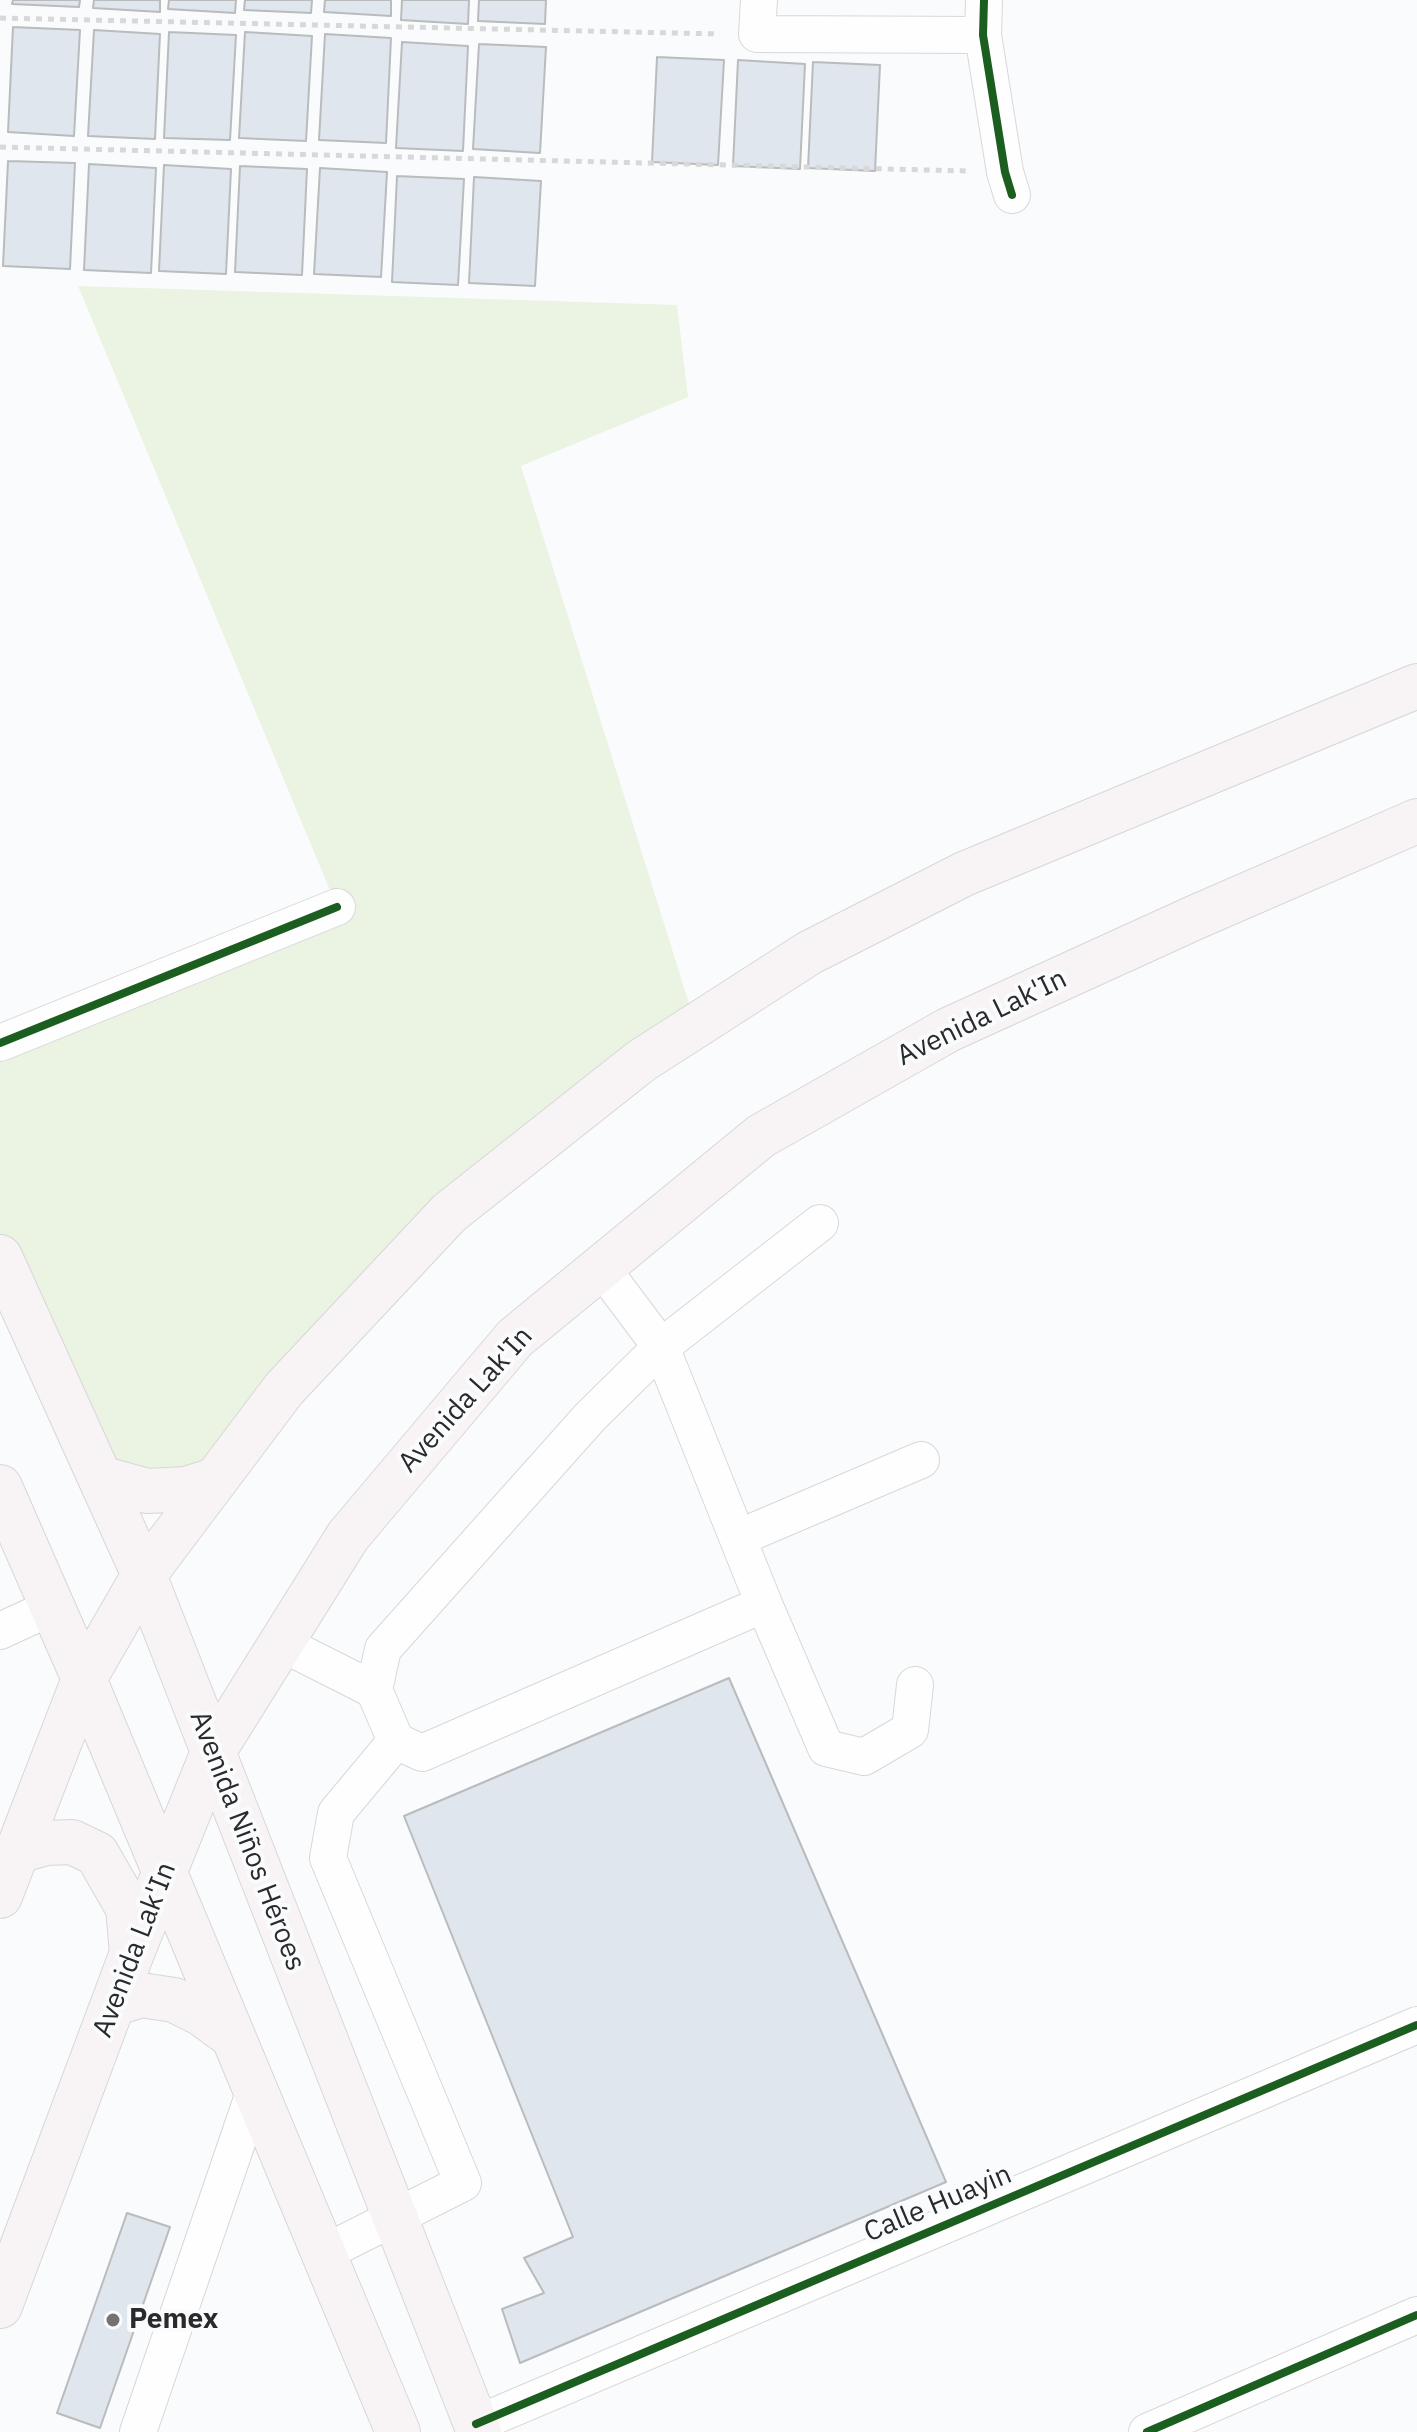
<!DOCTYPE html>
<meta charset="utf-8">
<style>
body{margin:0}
canvas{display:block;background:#fafbfc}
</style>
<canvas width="1417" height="2432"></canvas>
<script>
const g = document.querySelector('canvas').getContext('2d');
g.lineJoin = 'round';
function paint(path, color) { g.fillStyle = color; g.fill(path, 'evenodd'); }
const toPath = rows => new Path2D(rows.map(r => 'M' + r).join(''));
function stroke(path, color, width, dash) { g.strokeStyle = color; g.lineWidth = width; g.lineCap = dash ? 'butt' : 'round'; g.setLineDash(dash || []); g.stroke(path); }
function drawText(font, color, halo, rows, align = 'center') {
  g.font = font + ' "IBM Plex Sans",sans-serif'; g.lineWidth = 8; g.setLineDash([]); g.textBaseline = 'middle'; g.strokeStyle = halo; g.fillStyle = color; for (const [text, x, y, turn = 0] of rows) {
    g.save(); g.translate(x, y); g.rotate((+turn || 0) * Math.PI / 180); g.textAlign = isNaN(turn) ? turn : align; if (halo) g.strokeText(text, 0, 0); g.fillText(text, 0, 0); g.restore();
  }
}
const green = toPath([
 [78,286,677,305,688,397,521,466,696,1026,522,1155,215,1480,128,1487,0,1257,0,1043,337,907]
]);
const building = toPath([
 [13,0,80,0,79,7,12,4,13,0],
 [94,0,160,0,160,12,93,8,94,0],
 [169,0,236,0,235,13,168,9,169,0],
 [245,0,312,0,311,13,244,10,245,0],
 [325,0,391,0,391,16,324,12,325,0],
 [402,0,469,0,468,24,401,20,402,0],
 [479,0,546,0,545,24,478,21,479,0],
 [13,27,80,30,74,136,8,132,13,27],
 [94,30,160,34,155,139,88,136,94,30],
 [169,32,236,35,230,140,164,138,169,32],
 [245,32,312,36,306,141,239,138,245,32],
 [325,34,391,38,386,143,319,140,325,34],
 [402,42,468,46,463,151,396,148,402,42],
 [479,44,546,47,540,153,473,149,479,44],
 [657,57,724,60,718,165,652,162,657,57],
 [738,60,805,64,800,169,733,166,738,60],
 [813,62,880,65,875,171,808,168,813,62],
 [8,161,75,163,70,269,3,266,8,161],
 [89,164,156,168,151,273,84,270,89,164],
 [164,165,231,169,226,274,159,271,164,165],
 [240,166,307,169,302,275,235,272,240,166],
 [320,168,387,172,381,277,314,274,320,168],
 [397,176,464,179,458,285,392,282,397,176],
 [474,177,541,181,535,286,469,283,474,177],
 [729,1678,946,2182,520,2363,502,2309,544,2293,524,2258,573,2237,404,1816,729,1678],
 [127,2213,170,2227,100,2428,57,2413,127,2213]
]);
const path = toPath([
 [0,18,720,34],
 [0,147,968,171]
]);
const minor = toPath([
 [759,0,757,34,983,35],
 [984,0,983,35,1005,172,1012,195],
 [0,1043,337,907],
 [601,1267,661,1347,764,1604,826,1748,864,1757,910,1730,915,1685],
 [738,1538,921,1460],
 [764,1604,422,1753,396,1741,374,1690,383,1649,590,1417,661,1347,820,1223],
 [0,1631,52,1607],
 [281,1643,374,1690],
 [324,2253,463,2183,328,1858,336,1813,396,1741],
 [476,2424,1417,2025],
 [138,2432,255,2090],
 [1147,2432,1417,2315]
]);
const major = toPath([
 [0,1257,144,1575,479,2432],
 [100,1478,147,1491,186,1489,215,1480],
 [0,1487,84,1679,398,2432],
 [17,1851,46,1843,72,1842,97,1854,128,1908,132,1953],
 [0,1896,84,1679,144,1575,284,1389,449,1213,641,1061,809,953,964,874,1417,686],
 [113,2004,141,1995,174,2000,202,2014,232,2036],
 [0,2306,132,1953,213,1752,348,1536,515,1338,761,1136,948,1030,1196,917,1417,821]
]);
const cycleway = toPath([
 [984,0,983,35,1005,172,1012,195],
 [0,1043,337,907],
 [476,2424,1417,2025],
 [1147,2432,1417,2315]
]);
const markers = [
 [113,2320,8,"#737374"]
];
const streetNames = [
 ["Avenida Lak'In",982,1018,-26],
 ["Avenida Lak'In",466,1400,-48],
 ["Avenida Niños Héroes",247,1841,69],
 ["Avenida Lak'In",135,1950,-69],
 ["Calle Huayin",938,2204,-23]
];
const poiNames = [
 ["Pemex",129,2320]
];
paint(green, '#ebf3e3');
paint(building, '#e0e6ee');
stroke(building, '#babbbc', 2);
stroke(minor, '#d7d8d9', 38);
stroke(major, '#d7d7d8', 46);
stroke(path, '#d8d8d9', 5, [6, 6]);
stroke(minor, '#fefeff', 36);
stroke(major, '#f8f3f4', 44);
stroke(cycleway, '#1b5e20', 8);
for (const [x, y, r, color] of markers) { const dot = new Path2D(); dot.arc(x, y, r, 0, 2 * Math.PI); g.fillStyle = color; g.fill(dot); stroke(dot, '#f9fbfd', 3); }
drawText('28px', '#2a2a2b', '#f9fbfd', streetNames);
drawText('bold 28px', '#2a2a2b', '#f9fbfd', poiNames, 'left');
</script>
